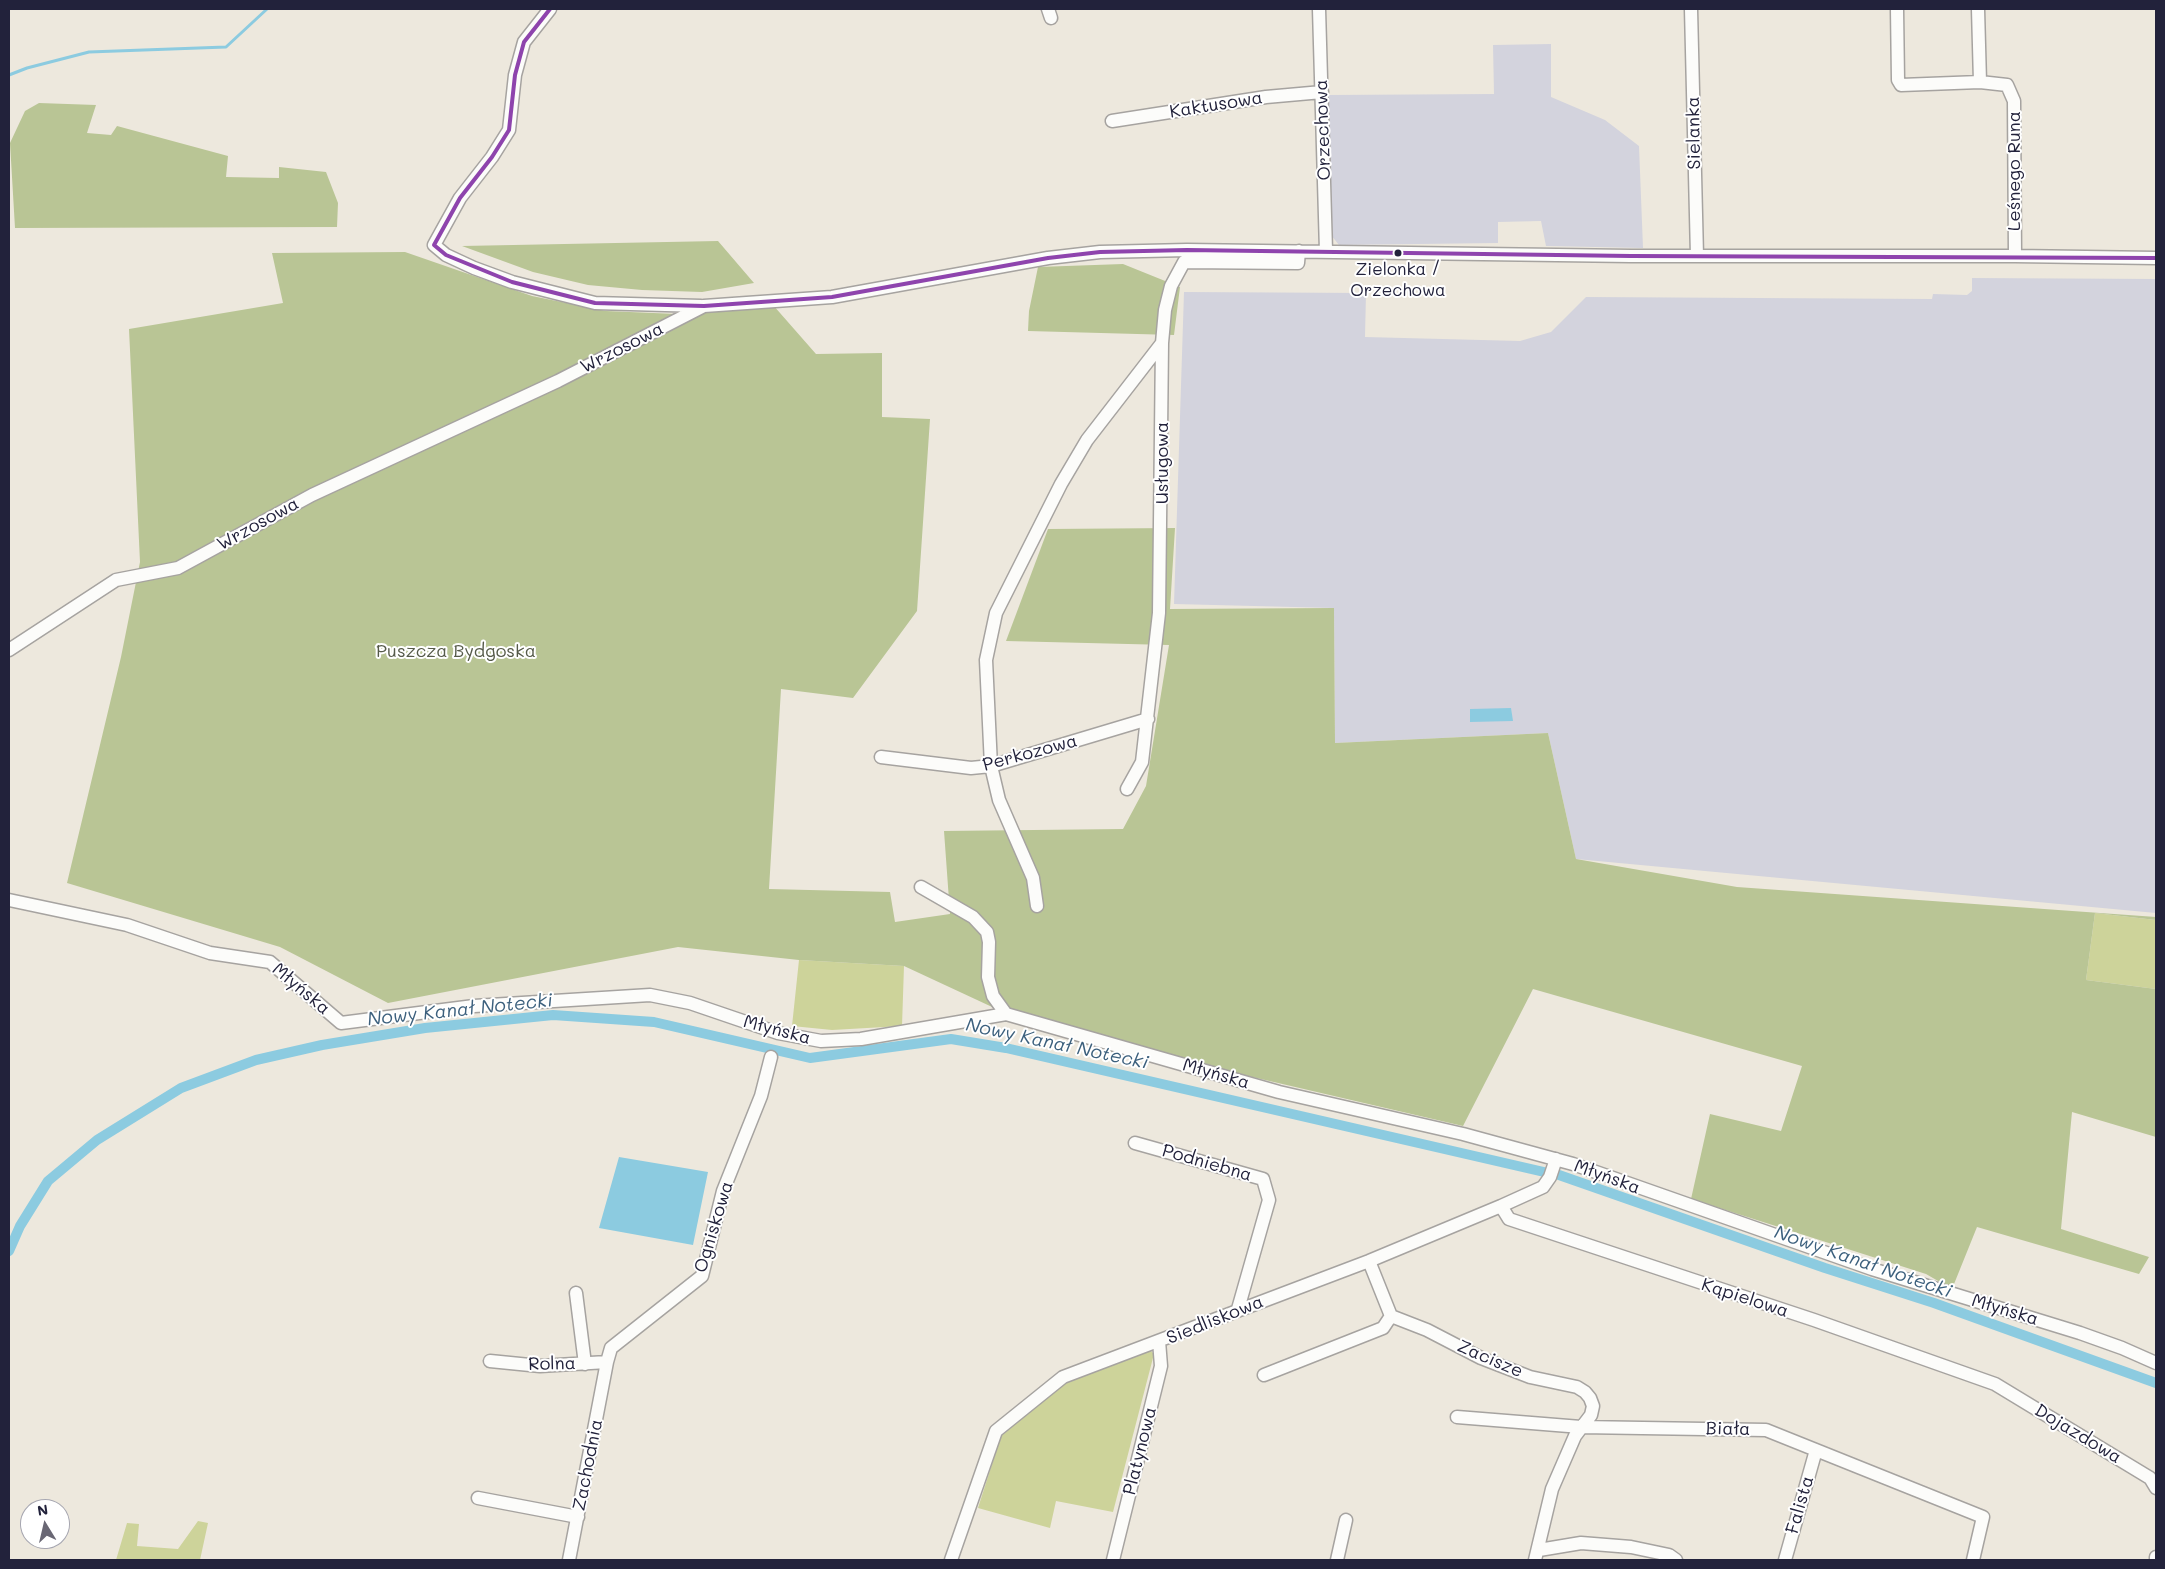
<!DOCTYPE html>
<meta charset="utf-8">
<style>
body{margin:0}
#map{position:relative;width:2165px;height:1569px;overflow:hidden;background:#ede8dd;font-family:Mali,sans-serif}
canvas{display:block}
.frame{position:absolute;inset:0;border:10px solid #22223b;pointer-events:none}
.north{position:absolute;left:20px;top:1499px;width:50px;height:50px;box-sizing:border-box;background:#fff;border:1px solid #a7a7b1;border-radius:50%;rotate:351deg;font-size:14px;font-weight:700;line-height:20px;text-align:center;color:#22223b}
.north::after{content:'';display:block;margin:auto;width:18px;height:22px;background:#696774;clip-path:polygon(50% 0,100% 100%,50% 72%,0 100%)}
</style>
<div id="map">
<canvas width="2165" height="1569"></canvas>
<div class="frame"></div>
<div class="north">N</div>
</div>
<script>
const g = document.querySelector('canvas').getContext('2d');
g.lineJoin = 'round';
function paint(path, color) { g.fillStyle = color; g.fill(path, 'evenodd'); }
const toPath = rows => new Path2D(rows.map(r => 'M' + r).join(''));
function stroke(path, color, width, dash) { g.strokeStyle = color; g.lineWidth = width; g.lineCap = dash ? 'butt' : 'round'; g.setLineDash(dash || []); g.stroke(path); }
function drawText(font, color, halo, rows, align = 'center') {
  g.font = font + ' Mali,sans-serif'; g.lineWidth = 4; g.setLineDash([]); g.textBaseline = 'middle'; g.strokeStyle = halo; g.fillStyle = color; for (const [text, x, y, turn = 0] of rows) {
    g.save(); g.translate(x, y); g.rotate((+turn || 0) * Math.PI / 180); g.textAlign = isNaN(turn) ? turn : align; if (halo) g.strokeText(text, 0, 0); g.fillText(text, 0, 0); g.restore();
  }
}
const industrial = toPath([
 [1551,44,1551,97,1605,120,1639,146,1643,248,1546,246,1541,221,1498,222,1498,243,1339,245,1331,235,1328,95,1494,94,1493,45],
 [1972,278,2156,279,2156,913,1576,859,1548,733,1335,743,1334,608,1174,604,1184,292,1366,293,1365,337,1520,341,1551,332,1586,297,1932,299,1933,294,1967,295,1972,291]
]);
const green = toPath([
 [2095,913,2156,920,2156,989,2086,980],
 [799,960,904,966,902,1026,832,1030,792,1026],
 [1150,1350,1154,1354,1113,1512,1056,1501,1050,1528,978,1508,1001,1436,1065,1383],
 [198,1521,208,1523,200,1560,116,1560,127,1523,139,1524,137,1546,178,1549]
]);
const forest = toPath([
 [39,103,96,105,87,133,111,135,117,126,228,156,226,177,279,178,279,167,326,172,338,203,337,227,15,228,10,143,25,111],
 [718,241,754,283,702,292,642,290,588,285,533,272,462,246],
 [405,252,532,296,606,311,677,314,773,305,816,354,882,353,882,417,930,419,917,611,853,698,781,689,769,889,890,892,895,922,950,914,944,831,1123,829,1146,786,1169,645,1006,641,1048,529,1175,528,1170,609,1334,608,1335,743,1548,733,1576,859,1737,887,2156,917,2156,920,2095,913,2086,980,2156,989,2156,1137,2072,1112,2061,1229,2149,1257,2139,1274,1977,1227,1952,1289,1926,1274,1691,1199,1710,1114,1781,1131,1802,1066,1533,989,1463,1126,1033,1026,904,966,799,960,678,947,388,1003,280,947,67,883,121,657,140,562,129,329,283,303,272,253],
 [1123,264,1180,287,1174,335,1028,331,1029,311,1038,267]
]);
const water = toPath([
 [1511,708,1513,721,1470,722,1470,709],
 [619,1157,708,1172,693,1245,599,1228]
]);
const stream = toPath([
 [9,75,27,68,89,52,226,47,267,9]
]);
const canal = toPath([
 [1559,1175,1825,1268,1934,1303,2156,1383],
 [9,1251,20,1226,48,1181,97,1140,181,1088,256,1060,322,1045,425,1028,553,1015,654,1022,810,1058,951,1039,1006,1048,1544,1172]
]);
const minor = toPath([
 [550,9,524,42,515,75,509,130,492,157,460,198,434,245,446,255,474,268,512,282,595,303,701,306],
 [1048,9,1051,18],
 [1319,9,1326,251],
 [1691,9,1697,256],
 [1897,9,1898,80,1901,85,1980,82],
 [1978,9,1980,82,2007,85,2014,101,2015,256],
 [1112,121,1266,97,1322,92],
 [9,650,116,580,178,568,312,495,558,381,704,306,832,297,1048,258,1100,252,1187,250,1631,256,2015,256,2156,258],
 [881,757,971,768,991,766,1148,719],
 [1127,789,1142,762,1159,613,1162,343,1165,310,1171,286,1184,262,1298,263,1299,251],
 [921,887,973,917,987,932,989,942,988,977,993,996,1006,1014],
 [9,900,127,925,210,953,270,962,341,1023,474,1006,650,995,690,1003,778,1033,821,1041,861,1039,1006,1014,1279,1092,1463,1134,1573,1164,1872,1269,2080,1333,2122,1348,2156,1363],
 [1037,906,1033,878,999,800,991,766,986,660,996,613,1061,484,1087,440,1162,343],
 [1135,1143,1263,1179,1269,1200,1238,1309],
 [1501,1206,1509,1219,1814,1320,1995,1384,2150,1478,2156,1488],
 [576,1293,585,1364],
 [1391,1316,1427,1330,1481,1358,1530,1377,1577,1387,1585,1392,1590,1398,1593,1406,1591,1415,1575,1436,1552,1489,1535,1560],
 [490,1361,540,1366,607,1362,569,1560],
 [607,1362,611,1348,702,1276,723,1191,761,1096,771,1057],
 [1264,1375,1383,1328,1391,1316,1369,1261],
 [1457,1417,1581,1427,1766,1430,1983,1517,1973,1560],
 [478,1498,578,1517],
 [1539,1550,1581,1543,1631,1547,1669,1555,1676,1560],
 [951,1560,996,1431,1063,1377,1369,1261,1501,1206,1543,1187,1550,1177,1556,1159],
 [1113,1560,1161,1366,1159,1341],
 [1337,1560,1346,1520],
 [1785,1560,1816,1450],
 [2156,1560,2156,1557]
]);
const bus1 = toPath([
 [550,9,524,42,515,75,509,130,492,157,460,198,434,245,446,255,512,282,595,303,704,306,832,297,1048,258,1100,252,1187,250,1631,256,2156,258]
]);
const markers = [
 [1398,253,4.5,"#22223b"]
];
const busNames = [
 ["Zielonka /",1398,270],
 ["Orzechowa",1398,291]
];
const streetNames = [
 ["Kaktusowa",1216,105,-9],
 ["Orzechowa",1323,130,-92],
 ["Sielanka",1694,133,-91],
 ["Leśnego Runa",2014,171,-90],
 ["Wrzosowa",622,348,-27],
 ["Usługowa",1162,463,-90],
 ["Wrzosowa",258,524,-29],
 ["Perkozowa",1030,753,-15],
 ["Młyńska",301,989,40],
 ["Młyńska",777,1030,15],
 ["Młyńska",1216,1074,16],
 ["Podniebna",1207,1163,16],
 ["Młyńska",1607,1177,20],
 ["Ogniskowa",714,1227,-73],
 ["Kąpielowa",1745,1298,18],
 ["Młyńska",2005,1310,17],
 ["Siedliskowa",1215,1320,-22],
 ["Zacisze",1490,1359,23],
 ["Rolna",552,1364,-1],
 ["Biała",1728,1429,1],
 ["Dojazdowa",2078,1434,31],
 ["Platynowa",1140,1451,-76],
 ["Zachodnia",588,1465,-79],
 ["Falista",1800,1505,-74]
];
const parkNames = [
 ["Puszcza Bydgoska",456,651]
];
const waterNames = [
 ["Nowy Kanał Notecki",460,1010,-6],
 ["Nowy Kanał Notecki",1057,1044,12],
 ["Nowy Kanał Notecki",1863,1262,19]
];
paint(industrial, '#d3d3dd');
paint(green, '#cdd39a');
paint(forest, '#b9c595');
paint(water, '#8ccbe0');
stroke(stream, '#8ccbe0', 3);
stroke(canal, '#8ccbe0', 10);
stroke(minor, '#a6a3a0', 15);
stroke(minor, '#fcfcfa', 12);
stroke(bus1, '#8e44ad', 4);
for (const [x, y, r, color] of markers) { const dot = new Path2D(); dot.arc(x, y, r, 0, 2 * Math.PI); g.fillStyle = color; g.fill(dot); stroke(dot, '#fff', 2); }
drawText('17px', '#22223b', '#fff', busNames);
drawText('18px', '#22223b', '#fff', streetNames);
drawText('18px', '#555a49', '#fff', parkNames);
drawText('italic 19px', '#3c607d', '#fff', waterNames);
</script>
